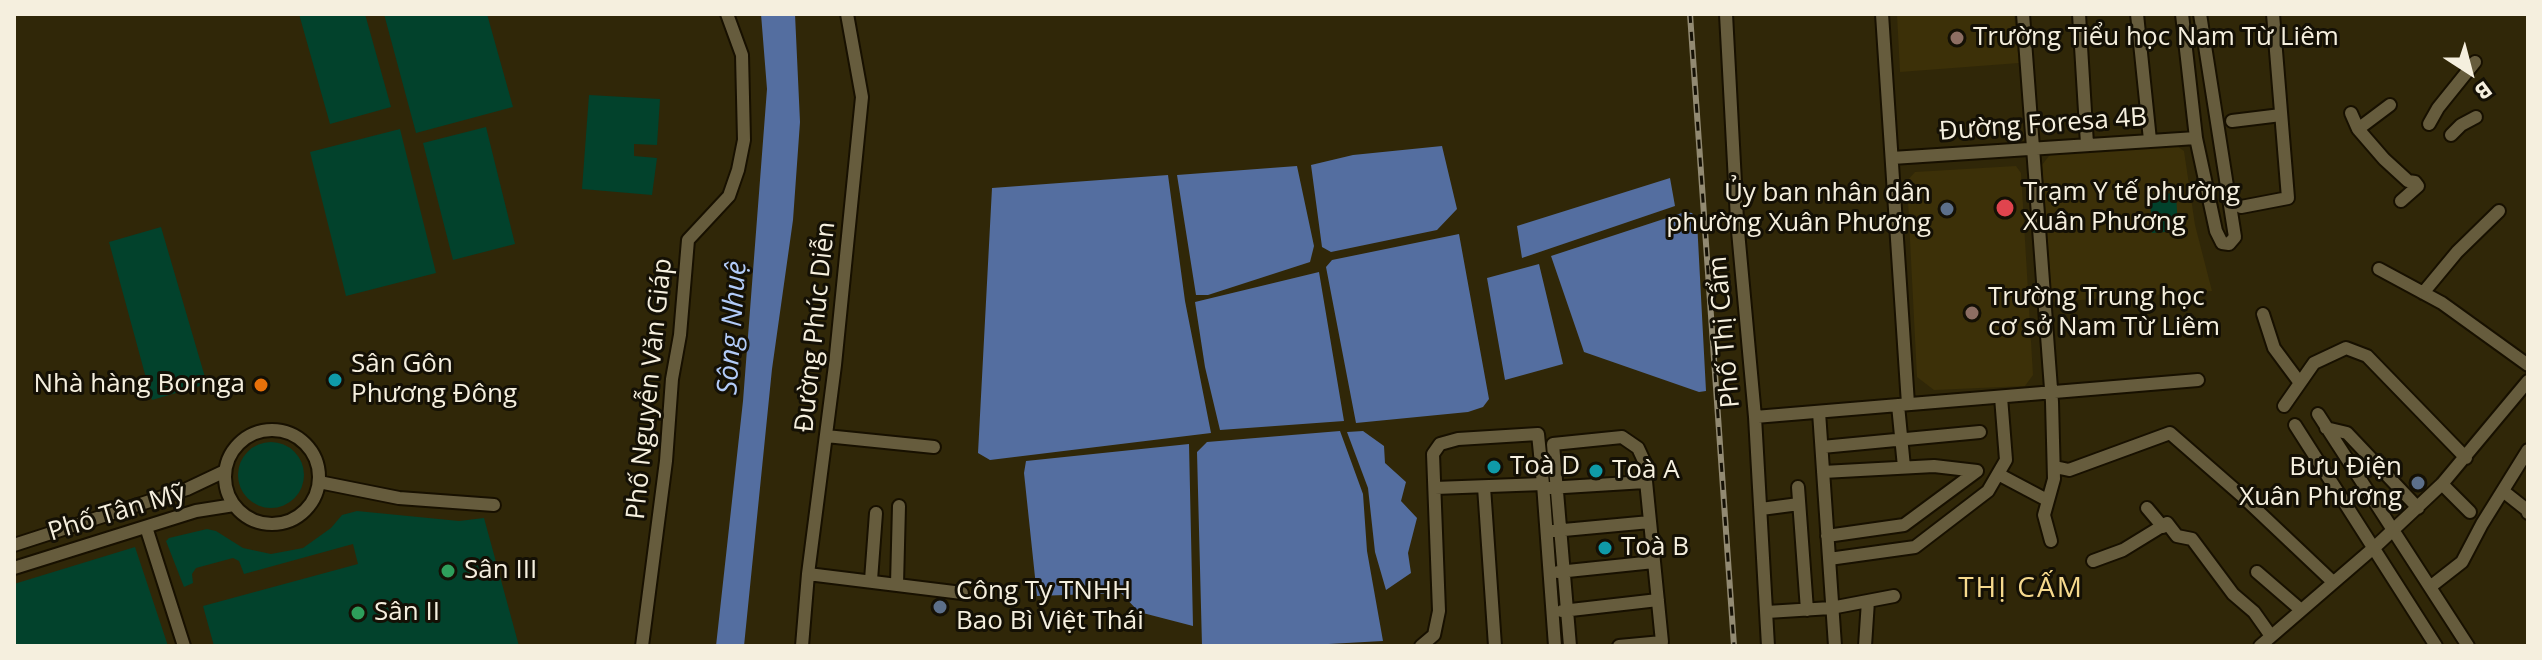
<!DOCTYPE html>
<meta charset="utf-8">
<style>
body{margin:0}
#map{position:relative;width:2542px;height:660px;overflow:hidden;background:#302708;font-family:"Open Sans",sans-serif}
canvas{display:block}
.frame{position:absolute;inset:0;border:16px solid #f5efde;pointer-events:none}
.north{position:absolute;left:2430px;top:32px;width:80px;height:80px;-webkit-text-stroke:6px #141005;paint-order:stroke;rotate:144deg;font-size:22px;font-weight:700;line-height:32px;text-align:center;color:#f5efde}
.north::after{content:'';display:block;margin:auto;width:28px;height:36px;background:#f5efde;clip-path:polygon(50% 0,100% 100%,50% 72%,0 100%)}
</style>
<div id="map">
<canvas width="2542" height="660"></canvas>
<div class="frame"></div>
<div class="north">B</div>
</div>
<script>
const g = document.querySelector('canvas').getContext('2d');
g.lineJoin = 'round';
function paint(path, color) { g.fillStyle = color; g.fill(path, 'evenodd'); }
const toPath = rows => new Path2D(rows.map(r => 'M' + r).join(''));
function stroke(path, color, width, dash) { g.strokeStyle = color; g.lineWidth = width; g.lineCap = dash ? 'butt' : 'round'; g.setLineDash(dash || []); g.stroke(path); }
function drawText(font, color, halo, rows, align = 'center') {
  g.font = font + ' "Open Sans",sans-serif'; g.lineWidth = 6; g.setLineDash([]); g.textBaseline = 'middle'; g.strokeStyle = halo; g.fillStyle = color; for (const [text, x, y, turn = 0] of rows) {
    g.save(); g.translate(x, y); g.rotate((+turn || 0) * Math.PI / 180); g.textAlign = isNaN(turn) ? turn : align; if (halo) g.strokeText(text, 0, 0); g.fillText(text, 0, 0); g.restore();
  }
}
const built = toPath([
 [1897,14,2014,14,2019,63,1900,72],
 [2174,144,2184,151,2195,225,2212,291,2052,302,2042,165,2052,152],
 [2016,166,2021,173,2033,375,2025,386,1934,390,1917,377,1907,181,1915,172]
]);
const green = toPath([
 [299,14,365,14,391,107,330,124],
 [384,14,487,14,513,107,416,133],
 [589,95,660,99,657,145,634,144,634,156,657,158,652,195,582,189],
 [486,127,515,244,453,260,423,143],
 [400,129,436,273,346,296,310,152],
 [2176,193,2178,231,2152,233,2150,195],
 [161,227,207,384,152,400,109,242],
 '238 475a33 33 0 1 1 66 0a33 33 0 1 1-66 0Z',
 [357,511,459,521,484,518,519,646,214,646,203,606,358,564,353,544,244,574,239,561,233,558,196,568,192,574,193,583,184,587,166,541,169,538,207,529,216,531,243,548,271,554,303,548,331,528,342,515],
 [135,547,168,646,14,646,14,584]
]);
const water = toPath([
 [761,14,795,14,800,122,793,220,772,369,744,646,716,646,743,401,767,89],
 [1442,146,1457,209,1437,230,1331,252,1322,247,1311,165,1353,155],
 [1297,166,1314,246,1310,262,1208,295,1196,295,1177,175],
 [1168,175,1185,301,1211,433,990,460,978,453,992,188],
 [1670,178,1675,206,1522,258,1517,226],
 [1685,212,1692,213,1697,221,1706,391,1699,392,1584,352,1551,256],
 [1459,234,1489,399,1483,407,1468,412,1356,423,1326,267,1332,260],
 [1539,264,1563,364,1505,380,1487,278],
 [1319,272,1344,421,1220,430,1205,367,1195,302],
 [1340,431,1363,494,1367,551,1383,641,1292,646,1202,646,1197,452,1207,442],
 [1363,431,1384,446,1385,463,1406,482,1401,501,1417,518,1408,553,1411,573,1386,590,1375,552,1368,488,1347,432],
 [1189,444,1193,626,1139,612,1121,593,1037,596,1024,473,1026,461]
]);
const minor = toPath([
 [1726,14,1737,220,1755,417,1768,646],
 [1882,14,1908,404],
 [2023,14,2052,402,2054,479,2044,515,2051,541],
 [2079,14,2087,144],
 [2137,14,2150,140],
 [2182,14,2196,138,2216,231,2222,243,2229,244,2235,237,2200,14],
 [2390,105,2358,129,2384,159,2408,181,2415,182,2418,186,2401,201],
 [2351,113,2358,129],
 [2232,121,2281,115],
 [2429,124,2438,108,2475,62],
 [2451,135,2461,125,2476,117],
 [1892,158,2196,138],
 [2241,207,2288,198,2273,14],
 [2379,269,2442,303,2528,365],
 [2423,293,2457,252,2499,211],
 [2263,314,2274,348,2300,383],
 [1898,405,1904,467],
 [2284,406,2314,363,2346,348,2367,356,2466,458],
 [1819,412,1835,646],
 [2318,414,2468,646],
 [1755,417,2198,380],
 [2295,425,2436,646],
 [2326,428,2347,433,2418,508],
 '225 477a47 47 0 1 1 94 0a47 47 0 1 1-94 0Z',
 [826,436,934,447],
 [1822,447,1980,432],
 [2055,467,2069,470,2170,433,2241,495,2333,582],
 [1823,472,1934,466,1977,471],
 [1998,474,2047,500],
 [319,482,399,498,494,505],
 [1543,484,1555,646],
 [2442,484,2470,512],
 [1484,487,1495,646],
 [1798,487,1807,610],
 [1548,488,1645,482],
 [2503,491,2527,510,2528,513],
 [2147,508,2163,527],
 [1761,509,1799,504],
 [146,527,184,646],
 [1553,531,1650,522],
 [1827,536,1904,525,1977,471],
 [14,545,187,489,225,471],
 [1829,559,1915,547,1988,491,2006,460,2001,397],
 [2093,561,2123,550,2167,523,2177,536,2192,539,2233,594,2254,612,2271,636],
 [14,568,196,511,234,505],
 [1558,572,1654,562],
 [2257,572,2301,610],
 [808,574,962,593],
 [871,580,876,513],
 [897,584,899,506],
 [2430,587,2462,562,2482,524,2528,450],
 [1562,611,1658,600],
 [1767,612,1831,608,1894,596],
 [642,646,666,461,672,379,680,335,688,240,729,196,738,170,744,140,742,55,727,14],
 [802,646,808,574,835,365,862,97,847,14],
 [1421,646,1434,635,1439,611,1433,454,1440,444,1458,439,1538,434,1543,484,1435,488],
 [1570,646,1553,444,1622,437,1638,448,1644,461,1662,642,1619,646],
 [1865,646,1868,601],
 [2260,646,2377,545,2442,484,2528,381]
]);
const rail = toPath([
 [1690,14,1734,646]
]);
const markers = [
 [1957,38,8,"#8d6e63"],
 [2005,208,10,"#e0444e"],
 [1947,209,8,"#5c6f8a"],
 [1972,313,8,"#8d6e63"],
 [335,380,8,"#0f9aa8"],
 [261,385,8,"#e8710a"],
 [1494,467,8,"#0f9aa8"],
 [1596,471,8,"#0f9aa8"],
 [2418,483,8,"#5c6f8a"],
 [1605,548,8,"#0f9aa8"],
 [448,571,8,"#2e9e5b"],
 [940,607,8,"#5c6f8a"],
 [358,613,8,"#2e9e5b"]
];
const poiNames = [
 ["Trường Tiểu học Nam Từ Liêm",1973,38],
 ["Trạm Y tế phường",2023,193],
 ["Xuân Phương",2023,223],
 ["Ủy ban nhân dân",1931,194,"right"],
 ["phường Xuân Phương",1931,224,"right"],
 ["Trường Trung học",1988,298],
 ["cơ sở Nam Từ Liêm",1988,328],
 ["Sân Gôn",351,365],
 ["Phương Đông",351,395],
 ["Nhà hàng Bornga",245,385,"right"],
 ["Toà D",1510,467],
 ["Bưu Điện",2402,468,"right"],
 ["Xuân Phương",2402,498,"right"],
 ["Toà A",1612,471],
 ["Toà B",1621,548],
 ["Sân III",464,571],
 ["Công Ty TNHH",956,592],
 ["Bao Bì Việt Thái",956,622],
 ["Sân II",374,613]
];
const streetNames = [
 ["Đường Foresa 4B",2043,125,-4],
 ["Đường Phúc Diễn",816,327,-84],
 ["Phố Thị Cẩm",1725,332,-95],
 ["Phố Nguyễn Văn Giáp",650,389,-84],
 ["Phố Tân Mỹ",117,513,-17]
];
const waterNames = [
 ["Sông Nhuệ",733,328,-86]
];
const neighbourhoodNames = [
 ["THỊ CẤM",2021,589]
];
paint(built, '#3c3008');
paint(green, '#02422c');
paint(water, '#546ea0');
stroke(minor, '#171000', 16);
stroke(minor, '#665c3d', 12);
stroke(rail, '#928a72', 6);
stroke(rail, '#141005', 3, [9]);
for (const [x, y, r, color] of markers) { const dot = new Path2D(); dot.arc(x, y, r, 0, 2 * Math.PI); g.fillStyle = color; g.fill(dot); stroke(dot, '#141005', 3); }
drawText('26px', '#f5efde', '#141005', poiNames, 'left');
drawText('26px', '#f5efde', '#141005', streetNames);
drawText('italic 28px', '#b2cbf8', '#141005', waterNames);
g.letterSpacing = '2px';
drawText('28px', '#f6d98d', '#141005', neighbourhoodNames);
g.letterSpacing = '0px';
</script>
